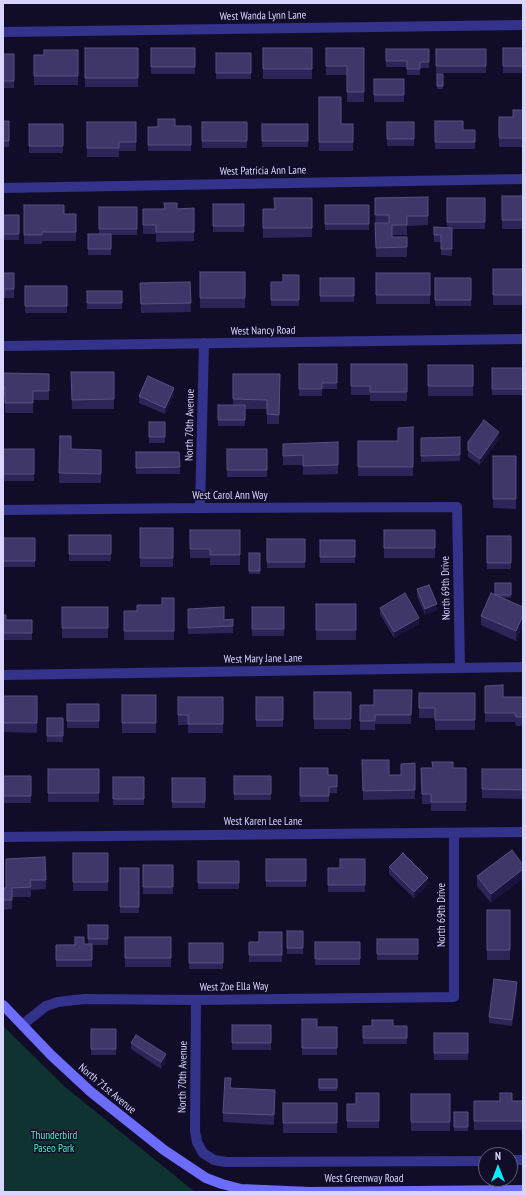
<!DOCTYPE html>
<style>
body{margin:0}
#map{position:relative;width:526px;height:1195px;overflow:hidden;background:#110d29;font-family:"PT Sans Narrow",sans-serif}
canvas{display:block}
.frame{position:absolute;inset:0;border:4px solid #d8d5ff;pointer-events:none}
.north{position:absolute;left:478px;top:1147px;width:40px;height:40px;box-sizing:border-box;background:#110d29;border:1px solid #615d7f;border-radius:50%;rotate:0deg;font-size:11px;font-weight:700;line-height:16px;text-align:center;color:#d8d5ff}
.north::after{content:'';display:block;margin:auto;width:14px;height:18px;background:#01eeff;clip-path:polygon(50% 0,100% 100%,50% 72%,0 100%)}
</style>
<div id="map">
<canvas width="526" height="1195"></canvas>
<div class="frame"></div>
<div class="north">N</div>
</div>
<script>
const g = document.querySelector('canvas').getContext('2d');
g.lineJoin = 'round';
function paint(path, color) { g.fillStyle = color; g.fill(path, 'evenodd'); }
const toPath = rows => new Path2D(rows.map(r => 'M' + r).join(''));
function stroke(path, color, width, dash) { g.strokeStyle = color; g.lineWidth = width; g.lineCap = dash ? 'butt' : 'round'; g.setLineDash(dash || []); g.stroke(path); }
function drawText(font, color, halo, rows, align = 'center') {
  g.font = font + ' "PT Sans Narrow",sans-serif'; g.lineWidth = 3; g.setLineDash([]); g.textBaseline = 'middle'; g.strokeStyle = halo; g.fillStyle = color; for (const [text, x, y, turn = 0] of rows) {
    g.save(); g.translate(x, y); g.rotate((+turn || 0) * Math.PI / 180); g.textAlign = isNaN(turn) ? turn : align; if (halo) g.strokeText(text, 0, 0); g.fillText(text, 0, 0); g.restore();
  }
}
const green = toPath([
 [3,1026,65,1087,195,1192,3,1192]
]);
const street = toPath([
 [3,32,523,25],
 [3,188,523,179],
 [3,346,523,339],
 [200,508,204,343],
 [3,510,200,508,457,507,460,668],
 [3,675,523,667],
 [3,837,523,832],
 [196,1000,195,1131,197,1142,203,1153,214,1160,226,1162,486,1161],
 [22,1025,46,1006,58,1002,84,999,196,1000,454,997,454,833],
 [510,1160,523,1160]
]);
const secondary = toPath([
 [3,1005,51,1055,91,1092,164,1150,206,1178,222,1184,241,1189,310,1192,523,1190]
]);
const wall = toPath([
 [85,48,138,48,138,87,85,87],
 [151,48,195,48,195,74,151,74],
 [263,48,312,48,312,79,263,79],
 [326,48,364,48,364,102,347,102,347,75,326,75],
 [503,48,523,48,523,73,503,73],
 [386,49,429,49,429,68,420,68,420,75,407,75,407,67,386,67],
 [436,49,486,49,486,73,436,73],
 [78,50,78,85,34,85,34,55,44,55],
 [216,53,251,53,251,79,216,79],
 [3,54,14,54,14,88,3,88],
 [437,74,443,74,443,89,437,89],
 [374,79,404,79,404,102,374,102],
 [319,97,341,124,353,124,353,151,319,151],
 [523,110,523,147,499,147,499,117,513,117],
 [3,121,9,121,9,147,3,147],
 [435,121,463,130,475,130,475,149,435,149],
 [87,122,136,122,136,151,119,151,119,157,87,157],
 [202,122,247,122,247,148,202,148],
 [387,122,414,122,414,146,387,146],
 [29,124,63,124,63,153,29,153],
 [262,124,308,124,308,147,262,147],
 [175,126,191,126,191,151,148,151,148,127],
 [502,196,523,196,523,229,502,229],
 [428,197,428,225,407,226,407,235,392,235,392,237,407,237,407,257,376,257,375,198],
 [312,198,312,237,263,238,263,209,274,209],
 [447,198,485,198,485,229,452,229,452,256,441,255,441,242,434,242,434,227,447,227],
 [213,204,244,204,244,232,213,232],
 [24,205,64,214,76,214,76,241,42,241,42,244,24,244],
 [325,205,369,205,369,230,325,230],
 [99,207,137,207,137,235,111,235,111,255,88,255,88,234,99,234],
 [194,208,194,241,156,242,156,234,143,234,143,209],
 [3,215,19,215,19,240,3,240],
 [493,269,523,269,523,305,493,305],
 [200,272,245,272,245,308,200,308],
 [3,273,14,273,14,298,4,298,4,308,3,308],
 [376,273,430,273,430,304,376,304],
 [299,275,299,306,271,306,271,282,283,282],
 [320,278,354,278,354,302,320,302],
 [435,278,471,278,471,306,435,306],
 [190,282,191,312,141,313,140,283],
 [25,286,67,286,67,313,25,313],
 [87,291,122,291,122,309,87,309],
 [299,364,337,364,337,389,322,389,322,396,299,396],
 [351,364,407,364,407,401,370,401,370,395,351,395],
 [428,365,473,365,473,396,428,396],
 [492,368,523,368,523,395,492,395],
 [71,372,114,372,114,409,72,409],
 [3,373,49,374,49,400,33,400,33,413,5,413,5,396,3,396],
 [233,374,280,374,279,424,267,424,267,409,245,409,245,426,218,426,218,405,233,405],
 [174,395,165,414,139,403,139,396],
 [149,422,165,422,165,443,149,443],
 [413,427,413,476,358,476,358,441,398,441],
 [60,436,71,449,101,450,101,483,59,483],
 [460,437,460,461,421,462,421,444],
 [499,439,480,465,468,457,468,450],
 [338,442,338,474,303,475,303,465,283,465,283,444],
 [3,449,34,449,34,481,3,481],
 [227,449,267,449,267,477,227,477],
 [136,452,180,467,180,474,136,474],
 [493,456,516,456,516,509,493,508],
 [140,528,173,528,173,567,140,567],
 [190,530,240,530,240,565,210,565,210,558,190,558],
 [384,530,435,530,435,558,384,558],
 [69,535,111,535,111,561,69,561],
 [487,536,511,536,511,569,487,569],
 [3,538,35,538,35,567,3,567],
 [267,539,305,539,305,568,267,568],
 [320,540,355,540,355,563,320,563],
 [249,553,260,553,260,574,249,574],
 [511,583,511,598,504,598,523,607,523,624,516,641,481,625,481,616,495,595],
 [417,589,437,610,425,615,417,596],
 [174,598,174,640,124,640,124,611,137,611,162,605],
 [316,604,356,604,356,640,316,640],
 [62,607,108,607,108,638,62,638],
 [252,607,284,607,284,636,252,636],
 [380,608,419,624,394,638,380,614],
 [188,609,224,620,233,619,233,633,188,634],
 [3,615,6,620,32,620,32,640,3,640],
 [485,686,503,697,523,697,523,726,516,726,515,722,485,722],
 [412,690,411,724,375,724,375,730,360,730,360,705,374,705],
 [314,692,351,692,351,729,314,729],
 [419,693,475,693,475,730,435,730,435,718,419,718],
 [122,695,156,695,156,733,122,733],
 [3,696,37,723,37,733,3,732],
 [178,697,223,697,223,733,188,733,188,725,178,725],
 [256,697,283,697,283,727,256,727],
 [67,704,99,704,99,728,67,728],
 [47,718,63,718,63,742,47,742],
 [362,760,389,775,401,775,415,763,415,799,363,800],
 [300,768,328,775,337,775,337,793,329,793,329,802,300,802],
 [421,768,466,768,466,811,431,811,431,804,422,804],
 [48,769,99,769,99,802,48,802],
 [482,769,523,769,523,799,482,798],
 [3,776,31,776,31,803,3,803],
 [234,776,271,776,271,800,234,800],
 [113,777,144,777,144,805,113,805],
 [172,778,205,778,205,808,172,808],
 [512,850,491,903,477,886,477,876],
 [73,853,108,853,108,891,73,891],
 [45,857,46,889,31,890,31,897,12,897,12,909,3,910,3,888,6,888],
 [266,859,306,859,306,887,266,887],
 [365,859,365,892,328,892,328,868,340,868],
 [198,861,239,861,239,889,198,889],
 [143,865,173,865,173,894,143,894],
 [389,867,428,884,414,898,389,874],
 [120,868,139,868,139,913,120,913],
 [487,910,510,910,510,960,487,960],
 [88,925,108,925,108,945,92,945,92,967,56,967,56,945,88,944],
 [287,931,303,931,303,954,287,954],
 [282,932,282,962,249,962,249,942,259,942],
 [125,937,171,937,171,967,125,967],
 [377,939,418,939,418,960,377,960],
 [315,942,360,942,360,965,315,965],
 [189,943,223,943,223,969,189,969],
 [517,989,512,1026,489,1023,489,1017],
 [302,1019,317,1027,337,1027,337,1055,302,1055],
 [232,1025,271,1025,271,1050,232,1050],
 [363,1026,407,1026,407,1044,363,1044],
 [91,1029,116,1029,116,1055,91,1055],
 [434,1033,468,1033,468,1060,434,1060],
 [131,1043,166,1060,161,1069,131,1049],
 [319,1079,337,1079,337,1091,319,1091],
 [379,1093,379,1128,347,1128,347,1104,356,1104],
 [411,1094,450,1094,450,1131,411,1131],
 [275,1099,274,1125,223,1122,223,1113],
 [474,1101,523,1101,523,1130,474,1130],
 [283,1103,337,1103,337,1133,283,1133],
 [454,1112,468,1112,468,1131,454,1131]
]);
const shadedWall = toPath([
 [174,388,174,395,165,414,165,408],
 [499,432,499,439,480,465,480,459],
 [437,604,437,610,425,615,425,609],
 [523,615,523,624,516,641,516,631],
 [419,618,419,624,394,638,394,632],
 [523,869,523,879,491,903,491,894],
 [428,878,428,884,414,898,414,892],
 [517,982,517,989,512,1026,512,1020],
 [166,1054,166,1060,161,1069,161,1062]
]);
const building = toPath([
 [85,48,138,48,138,78,85,78,85,48],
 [151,48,195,48,195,67,151,67,151,48],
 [263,48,312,48,312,69,263,69,263,48],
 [326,48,364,48,364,92,347,92,347,66,326,66,326,48],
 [503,48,523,48,523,66,503,66,503,48],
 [386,49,429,49,429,62,420,62,420,69,407,69,407,61,386,61,386,49],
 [436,49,486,49,486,66,436,66,436,49],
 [44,50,78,50,78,76,34,76,34,55,44,55,44,50],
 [216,53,251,53,251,73,216,73,216,53],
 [3,54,14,54,14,81,3,81,3,54],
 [437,74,443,74,443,86,437,86,437,74],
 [374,79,404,79,404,95,374,95,374,79],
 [319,97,341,97,341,124,353,124,353,142,319,142,319,97],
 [513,110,523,110,523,138,499,138,499,117,513,117,513,110],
 [158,119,175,119,175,126,191,126,191,145,148,145,148,127,158,127,158,119],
 [3,121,9,121,9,141,3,141,3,121],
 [435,121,463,121,463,130,475,130,475,142,435,142,435,121],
 [87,122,136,122,136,142,119,142,119,148,87,148,87,122],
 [202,122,247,122,247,141,202,141,202,122],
 [387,122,414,122,414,139,387,139,387,122],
 [29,124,63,124,63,146,29,146,29,124],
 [262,124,308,124,308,141,262,141,262,124],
 [502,196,523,196,523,220,502,220,502,196],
 [428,197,428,216,407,216,407,225,392,225,392,237,407,237,407,247,376,248,375,223,389,223,389,215,375,215,375,198,428,197],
 [274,198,312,198,312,228,263,228,263,209,275,209,274,198],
 [447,198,485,198,485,222,447,222,447,198],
 [164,203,177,203,177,209,194,208,194,232,156,232,156,225,143,225,143,209,165,209,164,203],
 [213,204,244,204,244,226,213,226,213,204],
 [24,205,64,205,64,214,76,214,76,232,42,232,42,235,24,235,24,205],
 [325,205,369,205,369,224,325,224,325,205],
 [99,207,137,207,137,229,99,229,99,207],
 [3,215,19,215,19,234,3,234,3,215],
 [434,227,452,228,452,249,441,249,441,235,434,235,434,227],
 [88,234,111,234,111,249,88,249,88,234],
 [493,269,523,269,523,295,493,295,493,269],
 [200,272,245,272,245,298,200,298,200,272],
 [3,273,14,273,14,289,4,289,4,298,3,298,3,273],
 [376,273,430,273,430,295,376,295,376,273],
 [283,275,299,275,299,300,271,300,271,282,283,282,283,275],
 [320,278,354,278,354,296,320,296,320,278],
 [435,278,471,278,471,300,435,300,435,278],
 [190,282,191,303,141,304,140,283,190,282],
 [25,286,67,286,67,306,25,306,25,286],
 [87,291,122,291,122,303,87,303,87,291],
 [299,364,337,364,337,383,322,383,322,389,299,389,299,364],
 [351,364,407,364,407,392,370,392,370,386,351,386,351,364],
 [428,365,473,365,473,386,428,386,428,365],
 [492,368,523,368,523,389,492,389,492,368],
 [71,372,114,372,114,399,72,400,71,372],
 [3,373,49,374,49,391,33,391,33,403,5,403,5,387,3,387,3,373],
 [233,374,280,374,279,415,267,414,267,400,233,399,233,374],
 [148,376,174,388,165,408,139,396,148,376],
 [218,405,245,405,245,420,218,420,218,405],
 [484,420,499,432,480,459,468,450,468,442,484,420],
 [149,422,165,422,165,437,149,437,149,422],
 [413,427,413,467,358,467,358,441,398,441,398,428,413,427],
 [60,436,71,436,71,449,101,450,101,474,59,473,60,436],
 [460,437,460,455,421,456,421,438,460,437],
 [338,442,338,465,303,466,303,455,283,456,283,444,338,442],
 [3,449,34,449,34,474,3,474,3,449],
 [227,449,267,449,267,470,227,470,227,449],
 [136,452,179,452,180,467,136,468,136,452],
 [493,456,516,456,516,499,493,499,493,456],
 [140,528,173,528,173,558,140,558,140,528],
 [190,530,240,530,240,555,210,555,210,549,190,549,190,530],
 [384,530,435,530,435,548,384,548,384,530],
 [69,535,111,535,111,554,69,554,69,535],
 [487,536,511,536,511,563,487,563,487,536],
 [3,538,35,538,35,561,3,561,3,538],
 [267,539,305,539,305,562,267,562,267,539],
 [320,540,355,540,355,557,320,557,320,540],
 [249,553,260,553,260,571,249,571,249,553],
 [495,583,511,583,511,595,495,595,495,583],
 [429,585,437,604,425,609,417,589,429,585],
 [405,593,419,618,394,632,380,608,405,593],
 [491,593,523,607,523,615,516,631,481,616,491,593],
 [162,598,174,598,174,631,124,631,124,611,137,611,137,605,162,605,162,598],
 [316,604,356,604,356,630,316,630,316,604],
 [62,607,108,607,108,628,62,628,62,607],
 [224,607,224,620,233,619,233,626,188,628,188,609,224,607],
 [252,607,284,607,284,629,252,629,252,607],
 [3,615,6,615,6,620,32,620,32,633,3,633,3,615],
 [503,685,503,697,523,697,523,717,516,717,515,713,485,713,485,686,503,685],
 [374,690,412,690,411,715,375,715,375,721,360,721,360,705,374,705,374,690],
 [314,692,351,692,351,719,314,719,314,692],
 [419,693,475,693,475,720,435,720,435,708,419,708,419,693],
 [122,695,156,695,156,723,122,723,122,695],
 [3,696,37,696,37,723,3,723,3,696],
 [178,697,223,697,223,724,188,724,188,715,178,715,178,697],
 [256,697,283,697,283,720,256,720,256,697],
 [67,704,99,704,99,721,67,721,67,704],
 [47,718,63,718,63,736,47,736,47,718],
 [362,760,389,760,389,775,401,775,401,764,415,763,415,790,363,791,362,760],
 [432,762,453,762,453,768,466,768,466,802,431,802,431,794,422,794,421,768,433,768,432,762],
 [300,768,328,768,328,775,337,775,337,787,329,787,329,796,300,796,300,768],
 [48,769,99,769,99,793,48,793,48,769],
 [482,769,523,769,523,790,482,789,482,769],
 [3,776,31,776,31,796,3,796,3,776],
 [234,776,271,776,271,794,234,794,234,776],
 [113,777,144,777,144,799,113,799,113,777],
 [172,778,205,778,205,802,172,802,172,778],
 [512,850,523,865,523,869,491,894,477,876,512,850],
 [73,853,108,853,108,882,73,882,73,853],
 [403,853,428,878,414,892,389,867,403,853],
 [45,857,46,880,30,880,31,887,12,888,12,900,3,900,3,888,6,888,6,859,45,857],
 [266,859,306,859,306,881,266,881,266,859],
 [340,859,365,859,365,885,328,885,328,868,340,868,340,859],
 [198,861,239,861,239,883,198,883,198,861],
 [143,865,173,865,173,887,143,887,143,865],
 [120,868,139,868,139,907,120,907,120,868],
 [487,910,510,910,510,950,487,950,487,910],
 [88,925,108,925,108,939,88,939,88,925],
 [287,931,303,931,303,948,287,948,287,931],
 [259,932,282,932,282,955,249,955,249,942,259,942,259,932],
 [75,937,84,937,84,944,92,944,92,960,56,960,56,945,75,945,75,937],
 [125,937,171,937,171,958,125,958,125,937],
 [377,939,418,939,418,954,377,954,377,939],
 [315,942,360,942,360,959,315,959,315,942],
 [189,943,223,943,223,963,189,963,189,943],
 [494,979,517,982,512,1020,489,1017,494,979],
 [302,1019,317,1019,317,1027,337,1027,337,1048,302,1048,302,1019],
 [372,1020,393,1020,393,1026,407,1026,407,1038,363,1038,363,1026,372,1026,372,1020],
 [232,1025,271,1025,271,1043,232,1043,232,1025],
 [91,1029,116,1029,116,1049,91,1049,91,1029],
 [434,1033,468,1033,468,1053,434,1053,434,1033],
 [136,1035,166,1054,161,1062,131,1043,136,1035],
 [225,1078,231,1078,230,1088,275,1090,274,1115,223,1113,225,1078],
 [319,1079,337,1079,337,1088,319,1088,319,1079],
 [356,1093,379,1093,379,1121,347,1121,347,1104,356,1104,356,1093],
 [500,1093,512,1093,512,1101,523,1101,523,1121,474,1121,474,1101,500,1101,500,1093],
 [411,1094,450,1094,450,1122,411,1122,411,1094],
 [283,1103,337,1103,337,1123,283,1123,283,1103],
 [454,1112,468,1112,468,1127,454,1127,454,1112]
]);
const streetNames = [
 ["West Wanda Lynn Lane",263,16,-1],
 ["West Patricia Ann Lane",263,171,-1],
 ["West Nancy Road",263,331,-1],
 ["North 70th Avenue",190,425,-89],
 ["West Carol Ann Way",230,496],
 ["North 69th Drive",446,588,-91],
 ["West Mary Jane Lane",263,659,-1],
 ["West Karen Lee Lane",263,822],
 ["North 69th Drive",442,915,-90],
 ["West Zoe Ella Way",234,987,-1],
 ["North 70th Avenue",183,1077,-89],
 ["North 71st Avenue",107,1089,40],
 ["West Greenway Road",364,1179]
];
const parkNames = [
 ["Thunderbird",54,1136],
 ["Paseo Park",54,1149]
];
paint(green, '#0f3331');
stroke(street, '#34338c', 10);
stroke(secondary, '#6c6dff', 10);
paint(wall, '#2d2458');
paint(shadedWall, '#1a133d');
paint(building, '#3f376a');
stroke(building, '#575081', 1);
drawText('11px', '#d8d5ff', '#110d29', streetNames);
drawText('11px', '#54ecc1', '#110d29', parkNames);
</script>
